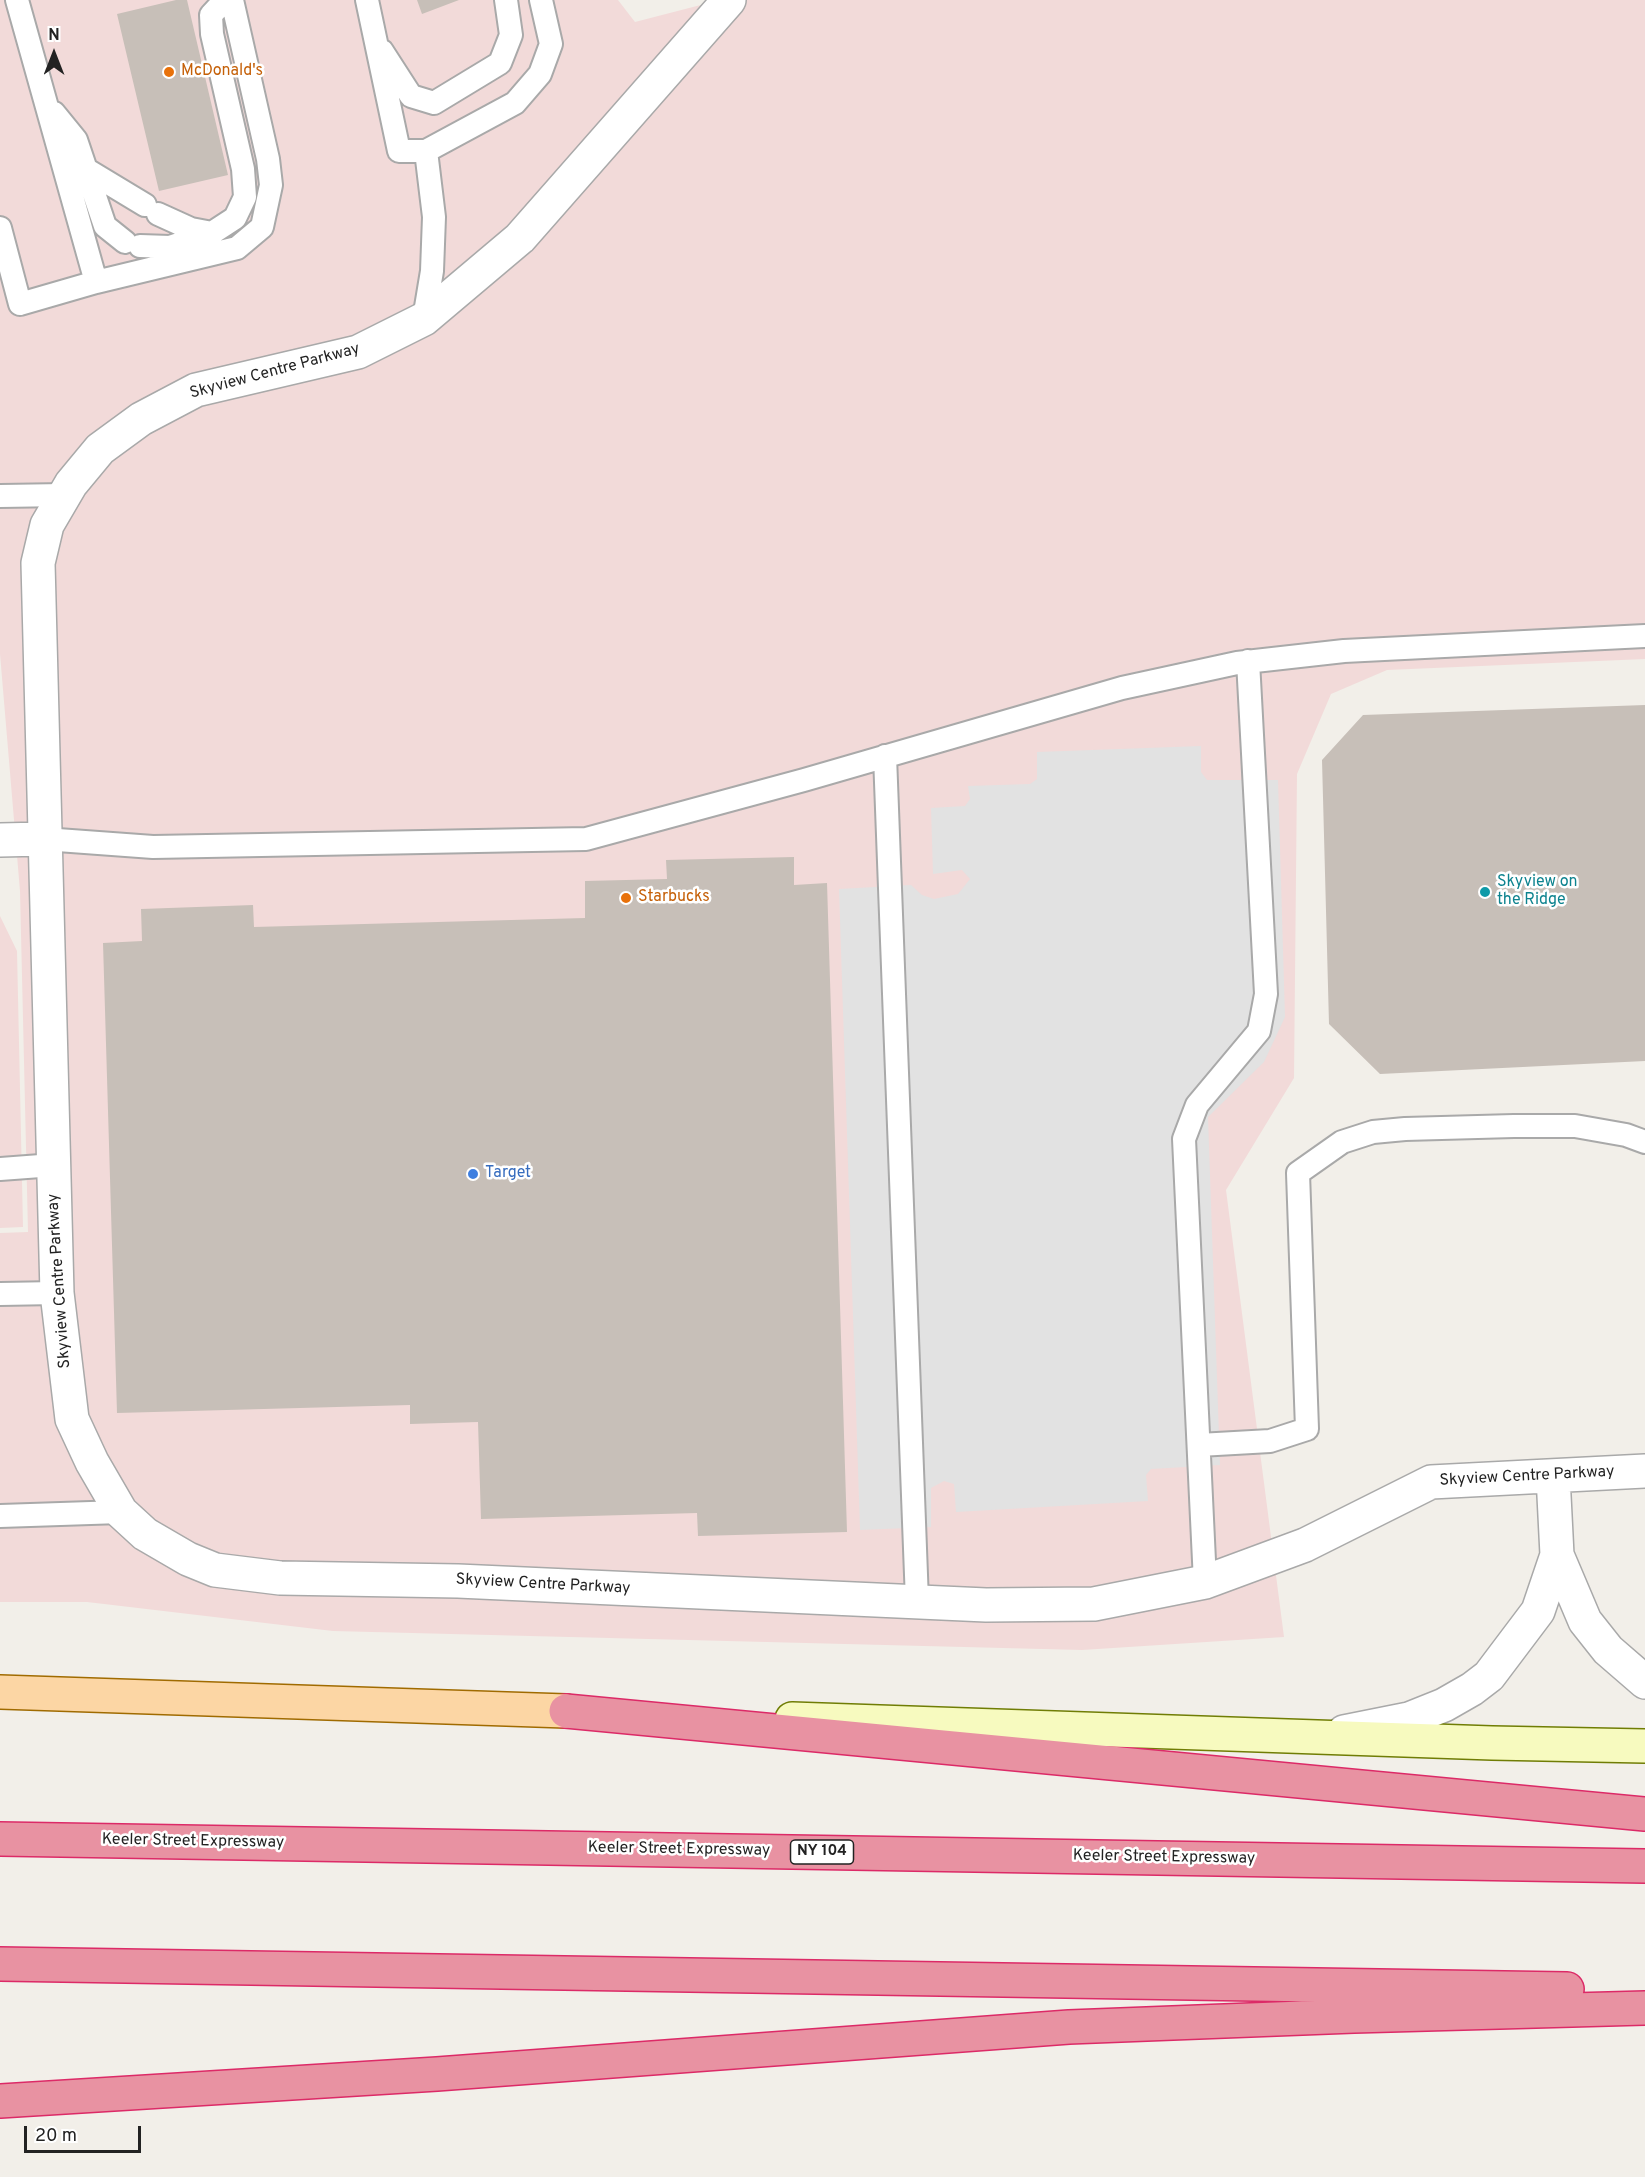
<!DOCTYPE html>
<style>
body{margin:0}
#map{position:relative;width:1645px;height:2177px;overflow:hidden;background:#f2efe9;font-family:Overpass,sans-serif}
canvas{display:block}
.north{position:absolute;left:24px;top:24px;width:60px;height:60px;-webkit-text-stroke:4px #fff;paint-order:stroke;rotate:0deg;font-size:16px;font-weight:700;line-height:24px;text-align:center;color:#222}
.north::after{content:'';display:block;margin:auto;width:21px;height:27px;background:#222;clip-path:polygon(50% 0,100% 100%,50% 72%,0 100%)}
.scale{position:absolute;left:24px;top:2126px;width:117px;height:27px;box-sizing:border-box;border:3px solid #222;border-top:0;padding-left:8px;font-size:18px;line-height:21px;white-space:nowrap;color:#222;-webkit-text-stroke:4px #fff;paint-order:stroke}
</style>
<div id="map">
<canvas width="1645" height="2177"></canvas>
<div class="north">N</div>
<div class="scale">20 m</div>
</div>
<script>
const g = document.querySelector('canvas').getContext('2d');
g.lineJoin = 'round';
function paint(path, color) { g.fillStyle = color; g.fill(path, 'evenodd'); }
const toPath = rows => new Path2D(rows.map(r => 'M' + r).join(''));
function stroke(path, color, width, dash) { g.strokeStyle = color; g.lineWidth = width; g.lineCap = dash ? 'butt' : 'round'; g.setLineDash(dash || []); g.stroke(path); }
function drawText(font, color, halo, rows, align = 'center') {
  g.font = font + ' Overpass,sans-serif'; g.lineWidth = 5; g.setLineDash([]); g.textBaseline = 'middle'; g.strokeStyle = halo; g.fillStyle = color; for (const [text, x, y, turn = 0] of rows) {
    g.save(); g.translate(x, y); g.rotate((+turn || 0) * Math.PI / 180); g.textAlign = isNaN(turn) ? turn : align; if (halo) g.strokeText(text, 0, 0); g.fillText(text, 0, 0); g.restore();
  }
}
const commercial = toPath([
 [0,0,618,0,635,22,720,0,1645,0,1645,659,1387,670,1331,694,1297,774,1294,1078,1226,1190,1284,1637,1082,1650,333,1631,87,1602,0,1602,0,1233,28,1232,20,891,0,654],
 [0,916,17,951,23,1227,0,1228]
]);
const parking = toPath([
 [1201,746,1201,772,1207,780,1278,780,1285,1017,1264,1062,1208,1117,1220,1465,1151,1469,1146,1475,1148,1501,956,1512,954,1484,944,1481,931,1488,931,1527,860,1530,839,889,911,885,922,895,934,899,958,894,970,879,962,870,933,874,931,808,965,806,970,799,968,786,1030,784,1037,779,1037,752]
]);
const building = toPath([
 [176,0,187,0,228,175,159,191,117,14],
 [417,0,459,0,422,14],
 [1645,705,1645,1061,1380,1074,1329,1024,1322,760,1363,715],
 [794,857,794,885,827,883,847,1532,698,1536,697,1513,481,1519,478,1422,410,1424,410,1405,117,1413,103,943,142,941,141,909,253,905,254,927,585,918,585,881,667,879,666,860]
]);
const service = toPath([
 [17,0,96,282,237,248,262,227,271,185,268,159,232,0],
 [367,0,399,151,426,151,515,103,540,74,551,44,541,0],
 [382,51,411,96,434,103,500,63,511,35,506,0],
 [54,113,76,140,105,226,125,242],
 [87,170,145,205],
 [158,214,191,229,212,233],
 [0,228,20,304,96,282],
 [140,246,170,247,212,233,235,218,245,197,243,169,212,34,211,15,225,0],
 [424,319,432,271,434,217,426,151],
 [0,496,65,495],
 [885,756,917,1601],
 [44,839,153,847,586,839,804,780,1122,688,1237,663,1344,651,1645,636],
 [0,1169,54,1165],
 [0,1294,57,1293],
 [1199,1445,1270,1441,1307,1429,1298,1173,1342,1142,1373,1132,1405,1129,1514,1126,1575,1126,1626,1135,1645,1142],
 [0,1516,121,1512],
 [1205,1582,1184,1139,1197,1105,1259,1031,1266,994,1248,661]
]);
const minor = toPath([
 [729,0,520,238,424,319,358,352,196,390,141,419,100,449,71,484,47,525,38,563,57,1293,72,1419,92,1462,121,1512,145,1534,188,1559,215,1570,280,1578,458,1581,986,1605,1094,1604,1205,1582,1305,1545,1431,1482,1645,1471],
 [0,840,44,839],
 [1553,1476,1557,1555,1585,1621,1608,1650,1645,1682],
 [1344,1732,1409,1719,1444,1705,1472,1689,1489,1676,1538,1611,1557,1555]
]);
const secondary = toPath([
 [792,1719,1492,1743,1645,1746]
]);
const primary = toPath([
 [0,1692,566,1711]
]);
const motorway = toPath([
 [566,1711,1645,1814],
 [0,1839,1645,1866],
 [0,1964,1567,1989],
 [0,2101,437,2074,1069,2027,1354,2016,1645,2008]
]);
const markers = [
 [169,72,6,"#e8710a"],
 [1485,892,6,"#0f9aa8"],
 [626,898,6,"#e8710a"],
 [473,1174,6,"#3f7fe0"]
];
const shields = [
 [822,1852,63]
];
const shieldNames = [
 ["NY 104",822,1852]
];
const foodNames = [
 ["McDonald's",181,72],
 ["Starbucks",638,898]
];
const streetNames = [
 ["Skyview Centre Parkway",275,372,-15],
 ["Skyview Centre Parkway",60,1281,-94],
 ["Skyview Centre Parkway",1527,1477,-3],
 ["Skyview Centre Parkway",543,1585,3],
 ["Keeler Street Expressway",193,1842,1],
 ["Keeler Street Expressway",679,1850,1],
 ["Keeler Street Expressway",1164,1858,1]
];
const cultureNames = [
 ["Skyview on",1497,883],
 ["the Ridge",1497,901]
];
const shopNames = [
 ["Target",485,1174]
];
paint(commercial, '#f2dad9');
paint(parking, '#e2e2e2');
paint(building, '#c7bfb8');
stroke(service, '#a9a9a9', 26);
stroke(minor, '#a9a9a9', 36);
stroke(secondary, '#707d05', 36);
stroke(primary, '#a06b00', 36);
stroke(motorway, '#dc2a67', 36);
stroke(service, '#fff', 22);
stroke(minor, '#fff', 33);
stroke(secondary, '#f7fabf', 33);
stroke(primary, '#fcd6a4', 33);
stroke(motorway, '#e892a2', 33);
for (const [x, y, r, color] of markers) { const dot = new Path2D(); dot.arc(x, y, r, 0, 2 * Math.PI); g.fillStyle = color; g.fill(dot); stroke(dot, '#fff', 2); }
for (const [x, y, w] of shields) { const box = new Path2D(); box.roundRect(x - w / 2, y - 12, w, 24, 4.5); g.fillStyle = '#fff'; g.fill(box); stroke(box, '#222', 1.5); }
drawText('bold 15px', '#222', null, shieldNames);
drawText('16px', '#c56008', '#fff', foodNames, 'left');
drawText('16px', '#222', '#fff', streetNames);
drawText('16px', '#0d838f', '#fff', cultureNames, 'left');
drawText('16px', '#366cbe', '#fff', shopNames, 'left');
</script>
